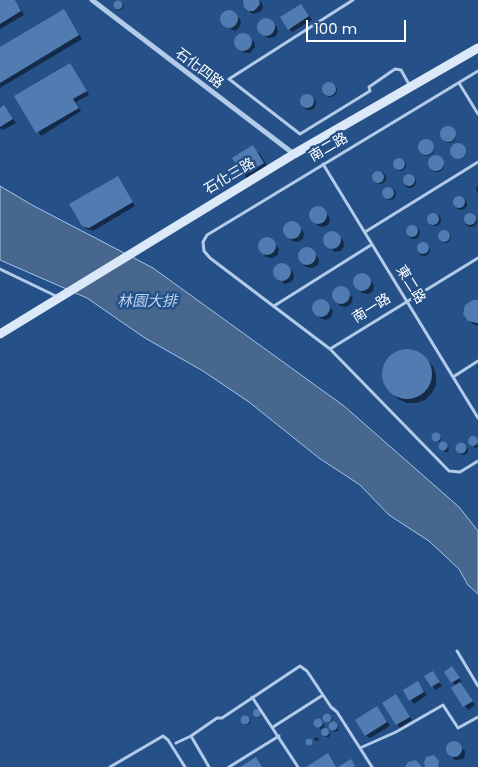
<!DOCTYPE html>
<meta charset="utf-8">
<style>
body{margin:0}
#map{position:relative;width:478px;height:767px;overflow:hidden;background:#255188;font-family:Poppins,sans-serif}
canvas{display:block}
.scale{position:absolute;left:306px;top:20px;width:100px;height:22px;box-sizing:border-box;border:2px solid #fff;border-top:0;padding-left:6px;font-size:15px;line-height:18px;white-space:nowrap;color:#fff;-webkit-text-stroke:4px #255188;paint-order:stroke}
</style>
<div id="map">
<canvas width="478" height="767"></canvas>
<div class="scale">100 m</div>
</div>
<script>
const g = document.querySelector('canvas').getContext('2d');
g.lineJoin = 'round';
function paint(path, color) { g.fillStyle = color; g.fill(path, 'evenodd'); }
const toPath = rows => new Path2D(rows.map(r => 'M' + r).join(''));
function stroke(path, color, width, dash) { g.strokeStyle = color; g.lineWidth = width; g.lineCap = dash ? 'butt' : 'round'; g.setLineDash(dash || []); g.stroke(path); }
function drawText(font, color, halo, rows, align = 'center') {
  g.font = font + ' Poppins,"Noto Sans TC",sans-serif'; g.lineWidth = 5; g.setLineDash([]); g.textBaseline = 'middle'; g.strokeStyle = halo; g.fillStyle = color; for (const [text, x, y, turn = 0] of rows) {
    g.save(); g.translate(x, y); g.rotate((+turn || 0) * Math.PI / 180); g.textAlign = isNaN(turn) ? turn : align; if (halo) g.strokeText(text, 0, 0); g.fillText(text, 0, 0); g.restore();
  }
}
const water = toPath([
 [0,186,32,205,153,268,344,406,459,507,478,531,478,594,468,585,459,569,429,541,389,515,360,485,319,458,249,402,203,371,145,338,87,298,0,260,0,186]
]);
const shadow = toPath([
 [0,0,15,0,24,15,0,29],
 [245,0,259,0,262,3,263,8,260,12,253,14,249,11],
 '114.5 6a4.5 4.5 0 1 1 9 0a4.5 4.5 0 1 1-9 0Z',
 [301,5,312,20,292,32,289,29],
 [63,10,82,39,0,88,0,48],
 [229,12,240,19,241,24,238,29,234,31,223,23,222,18,224,14],
 [266,20,277,27,278,32,275,37,268,38,260,31,259,26,261,21],
 [240,35,245,35,254,42,255,47,250,53,245,53,237,46,237,39],
 [70,64,89,95,76,102,81,111,41,136,16,96],
 '323 90a7 7 0 1 1 14 0a7 7 0 1 1-14 0Z',
 '302 103a7 7 0 1 1 14 0a7 7 0 1 1-14 0Z',
 [4,106,16,123,3,130,0,128,0,109],
 '442 136a7 7 0 1 1 14 0a7 7 0 1 1-14 0Z',
 '420 149a7 7 0 1 1 14 0a7 7 0 1 1-14 0Z',
 '452 152a7 7 0 1 1 14 0a7 7 0 1 1-14 0Z',
 [252,147,260,154,270,171,251,183,244,175],
 '430 165a7 7 0 1 1 14 0a7 7 0 1 1-14 0Z',
 '394 165a6 6 0 1 1 12 0a6 6 0 1 1-12 0Z',
 '374 178a6 6 0 1 1 12 0a6 6 0 1 1-12 0Z',
 '404 182a6 6 0 1 1 12 0a6 6 0 1 1-12 0Z',
 [121,181,135,206,93,231,87,229,83,225],
 [478,186,478,194,476,189],
 '384 194a6 6 0 1 1 12 0a6 6 0 1 1-12 0Z',
 '455 204a6 6 0 1 1 12 0a6 6 0 1 1-12 0Z',
 [317,207,323,209,330,218,329,224,324,227,318,226,310,216,312,210],
 '429 220a6 6 0 1 1 12 0a6 6 0 1 1-12 0Z',
 '465 221a6 6 0 1 1 12 0a6 6 0 1 1-12 0Z',
 [291,223,297,224,304,233,303,239,298,242,292,241,284,232,286,226],
 '408 233a6 6 0 1 1 12 0a6 6 0 1 1-12 0Z',
 '439 237a6 6 0 1 1 12 0a6 6 0 1 1-12 0Z',
 [334,233,343,240,344,246,341,251,335,252,326,245,325,239,328,234],
 [266,238,272,240,279,249,278,255,272,258,266,257,259,247,260,242],
 '418 250a6 6 0 1 1 12 0a6 6 0 1 1-12 0Z',
 [306,248,312,250,319,259,318,265,312,268,306,267,299,257,300,251],
 [284,264,293,272,294,278,291,282,285,284,275,276,275,270,278,265],
 [361,275,367,276,374,285,373,291,368,294,362,293,355,284,356,278],
 [340,288,345,289,353,298,351,304,346,307,340,306,333,297,334,291],
 [320,300,326,302,333,311,331,317,326,320,320,318,313,309,314,303],
 [478,302,478,326,473,324,469,321],
 [403,350,412,350,421,354,433,366,436,375,436,385,432,393,425,400,416,403,407,403,398,399,386,387,383,378,383,368,387,360,394,353],
 [437,434,441,438,440,442,433,439,433,437],
 [471,437,474,437,478,440,478,447,475,448,470,443],
 [442,444,449,448,448,452,445,452,441,448],
 '458 450a5 5 0 1 1 10 0a5 5 0 1 1-10 0Z',
 [452,668,462,682,460,683,475,705,468,710,453,688,457,686,452,682],
 [433,673,442,686,436,690,426,677],
 [417,682,427,695,414,704,404,691],
 [399,700,412,720,400,728,397,724],
 [377,707,390,726,370,738,366,735],
 '254.5 714a3.5 3.5 0 1 1 7 0a3.5 3.5 0 1 1-7 0Z',
 '324 719a4 4 0 1 1 8 0a4 4 0 1 1-8 0Z',
 '242 721a4 4 0 1 1 8 0a4 4 0 1 1-8 0Z',
 [318,720,324,725,323,730,326,729,328,731,330,735,329,737,326,737,322,733,322,730,315,724],
 '331.5 728a3.5 3.5 0 1 1 7 0a3.5 3.5 0 1 1-7 0Z',
 [315,737,319,738,318,741,314,740],
 [308,741,312,743,311,745,307,743],
 [455,742,465,751,465,756,463,759,455,760,448,752,448,747,451,743]
]);
const building = toPath([
 [0,0,15,0,21,11,0,24],
 [243,0,259,0,260,4,254,11,248,11,244,7],
 '113.5 5a4.5 4.5 0 1 1 9 0a4.5 4.5 0 1 1-9 0Z',
 [301,4,309,16,288,30,280,17],
 [64,9,79,35,0,83,0,47],
 '220 19a9 9 0 1 1 18 0a9 9 0 1 1-18 0Z',
 '257 27a9 9 0 1 1 18 0a9 9 0 1 1-18 0Z',
 '234 42a9 9 0 1 1 18 0a9 9 0 1 1-18 0Z',
 [70,63,87,91,73,99,79,108,36,133,14,96],
 '322 89a7 7 0 1 1 14 0a7 7 0 1 1-14 0Z',
 '300 101a7 7 0 1 1 14 0a7 7 0 1 1-14 0Z',
 [4,105,13,119,0,127,0,108],
 '440 134a8 8 0 1 1 16 0a8 8 0 1 1-16 0Z',
 '418 147a8 8 0 1 1 16 0a8 8 0 1 1-16 0Z',
 '450 151a8 8 0 1 1 16 0a8 8 0 1 1-16 0Z',
 [253,145,264,163,243,176,232,158],
 '428 163a8 8 0 1 1 16 0a8 8 0 1 1-16 0Z',
 '393 164a6 6 0 1 1 12 0a6 6 0 1 1-12 0Z',
 '372 177a6 6 0 1 1 12 0a6 6 0 1 1-12 0Z',
 '403 180a6 6 0 1 1 12 0a6 6 0 1 1-12 0Z',
 [118,176,133,202,89,228,82,226,69,204],
 '382 193a6 6 0 1 1 12 0a6 6 0 1 1-12 0Z',
 '453 202a6 6 0 1 1 12 0a6 6 0 1 1-12 0Z',
 '309 215a9 9 0 1 1 18 0a9 9 0 1 1-18 0Z',
 '464 219a6 6 0 1 1 12 0a6 6 0 1 1-12 0Z',
 '427 219a6 6 0 1 1 12 0a6 6 0 1 1-12 0Z',
 '283 230a9 9 0 1 1 18 0a9 9 0 1 1-18 0Z',
 '406 231a6 6 0 1 1 12 0a6 6 0 1 1-12 0Z',
 '438 236a6 6 0 1 1 12 0a6 6 0 1 1-12 0Z',
 '323 240a9 9 0 1 1 18 0a9 9 0 1 1-18 0Z',
 '258 246a9 9 0 1 1 18 0a9 9 0 1 1-18 0Z',
 '417 248a6 6 0 1 1 12 0a6 6 0 1 1-12 0Z',
 '298 256a9 9 0 1 1 18 0a9 9 0 1 1-18 0Z',
 '273 272a9 9 0 1 1 18 0a9 9 0 1 1-18 0Z',
 '353 282a9 9 0 1 1 18 0a9 9 0 1 1-18 0Z',
 '332 295a9 9 0 1 1 18 0a9 9 0 1 1-18 0Z',
 '312 308a9 9 0 1 1 18 0a9 9 0 1 1-18 0Z',
 [473,300,478,300,478,323,477,323,468,321,463,314,465,305],
 '382 374a25 25 0 1 1 50 0a25 25 0 1 1-50 0Z',
 '431.5 437a4.5 4.5 0 1 1 9 0a4.5 4.5 0 1 1-9 0Z',
 '468 441a5 5 0 1 1 10 0a5 5 0 1 1-10 0Z',
 '438.5 446a4.5 4.5 0 1 1 9 0a4.5 4.5 0 1 1-9 0Z',
 '455.5 448a5.5 5.5 0 1 1 11 0a5.5 5.5 0 1 1-11 0Z',
 [452,666,460,678,451,683,444,672],
 [433,671,440,682,431,687,424,676],
 [418,681,424,692,409,701,403,690],
 [460,682,473,701,463,707,451,688],
 [396,694,410,717,396,725,382,703],
 [377,706,387,722,365,736,355,720],
 '253 713a4 4 0 1 1 8 0a4 4 0 1 1-8 0Z',
 '322.5 718a4.5 4.5 0 1 1 9 0a4.5 4.5 0 1 1-9 0Z',
 '240.5 720a4.5 4.5 0 1 1 9 0a4.5 4.5 0 1 1-9 0Z',
 '313.5 723a4.5 4.5 0 1 1 9 0a4.5 4.5 0 1 1-9 0Z',
 '328.5 726a4.5 4.5 0 1 1 9 0a4.5 4.5 0 1 1-9 0Z',
 '321 732a4 4 0 1 1 8 0a4 4 0 1 1-8 0Z',
 '305.5 742a3.5 3.5 0 1 1 7 0a3.5 3.5 0 1 1-7 0Z',
 '446 749a8 8 0 1 1 16 0a8 8 0 1 1-16 0Z',
 [328,753,336,767,306,767],
 [434,755,439,761,438,767,425,767,424,762,426,757],
 [256,757,262,767,240,767],
 [351,759,355,766,353,767,338,767],
 [416,760,422,767,405,767,408,762]
]);
const lane = toPath([
 [353,0,229,79,300,134,370,91,369,87,395,69,401,70,410,86],
 [478,71,207,235,203,242,204,251,210,258,330,349,449,471,460,472,478,461],
 [459,83,478,114],
 [323,164,478,418],
 [365,232,478,162],
 [0,269,58,297],
 [274,306,371,245],
 [330,349,478,258],
 [453,377,478,361],
 [457,651,478,686],
 [252,697,298,767],
 [273,727,323,695],
 [176,743,191,736],
 [360,748,396,732,443,705,458,728,478,717],
 [110,767,163,736,168,740,185,767],
 [209,767,191,736,217,718,222,718,300,666,307,671,331,707,337,712,372,767],
 [229,767,279,736]
]);
const street = toPath([
 [92,0,294,154]
]);
const secondary = toPath([
 [0,334,294,154,478,48]
]);
const streetNames = [
 ["石化四路",199,69,37],
 ["南二路",329,148,-31],
 ["石化三路",230,177,-31],
 ["東二路",410,285,58],
 ["南一路",372,309,-32]
];
const waterNames = [
 ["林園大排",147,302]
];
paint(water, '#48678e');
stroke(water, '#a5c5ea', 1);
paint(shadow, '#0007');
paint(building, '#517cb2');
stroke(lane, '#b1cbe9', 3);
stroke(street, '#b1cbe9', 5);
stroke(secondary, '#dbe8f8', 9);
drawText('14px', '#fff', '#255188', streetNames);
drawText('italic 15px', '#bdd4f0', '#255188', waterNames);
</script>
